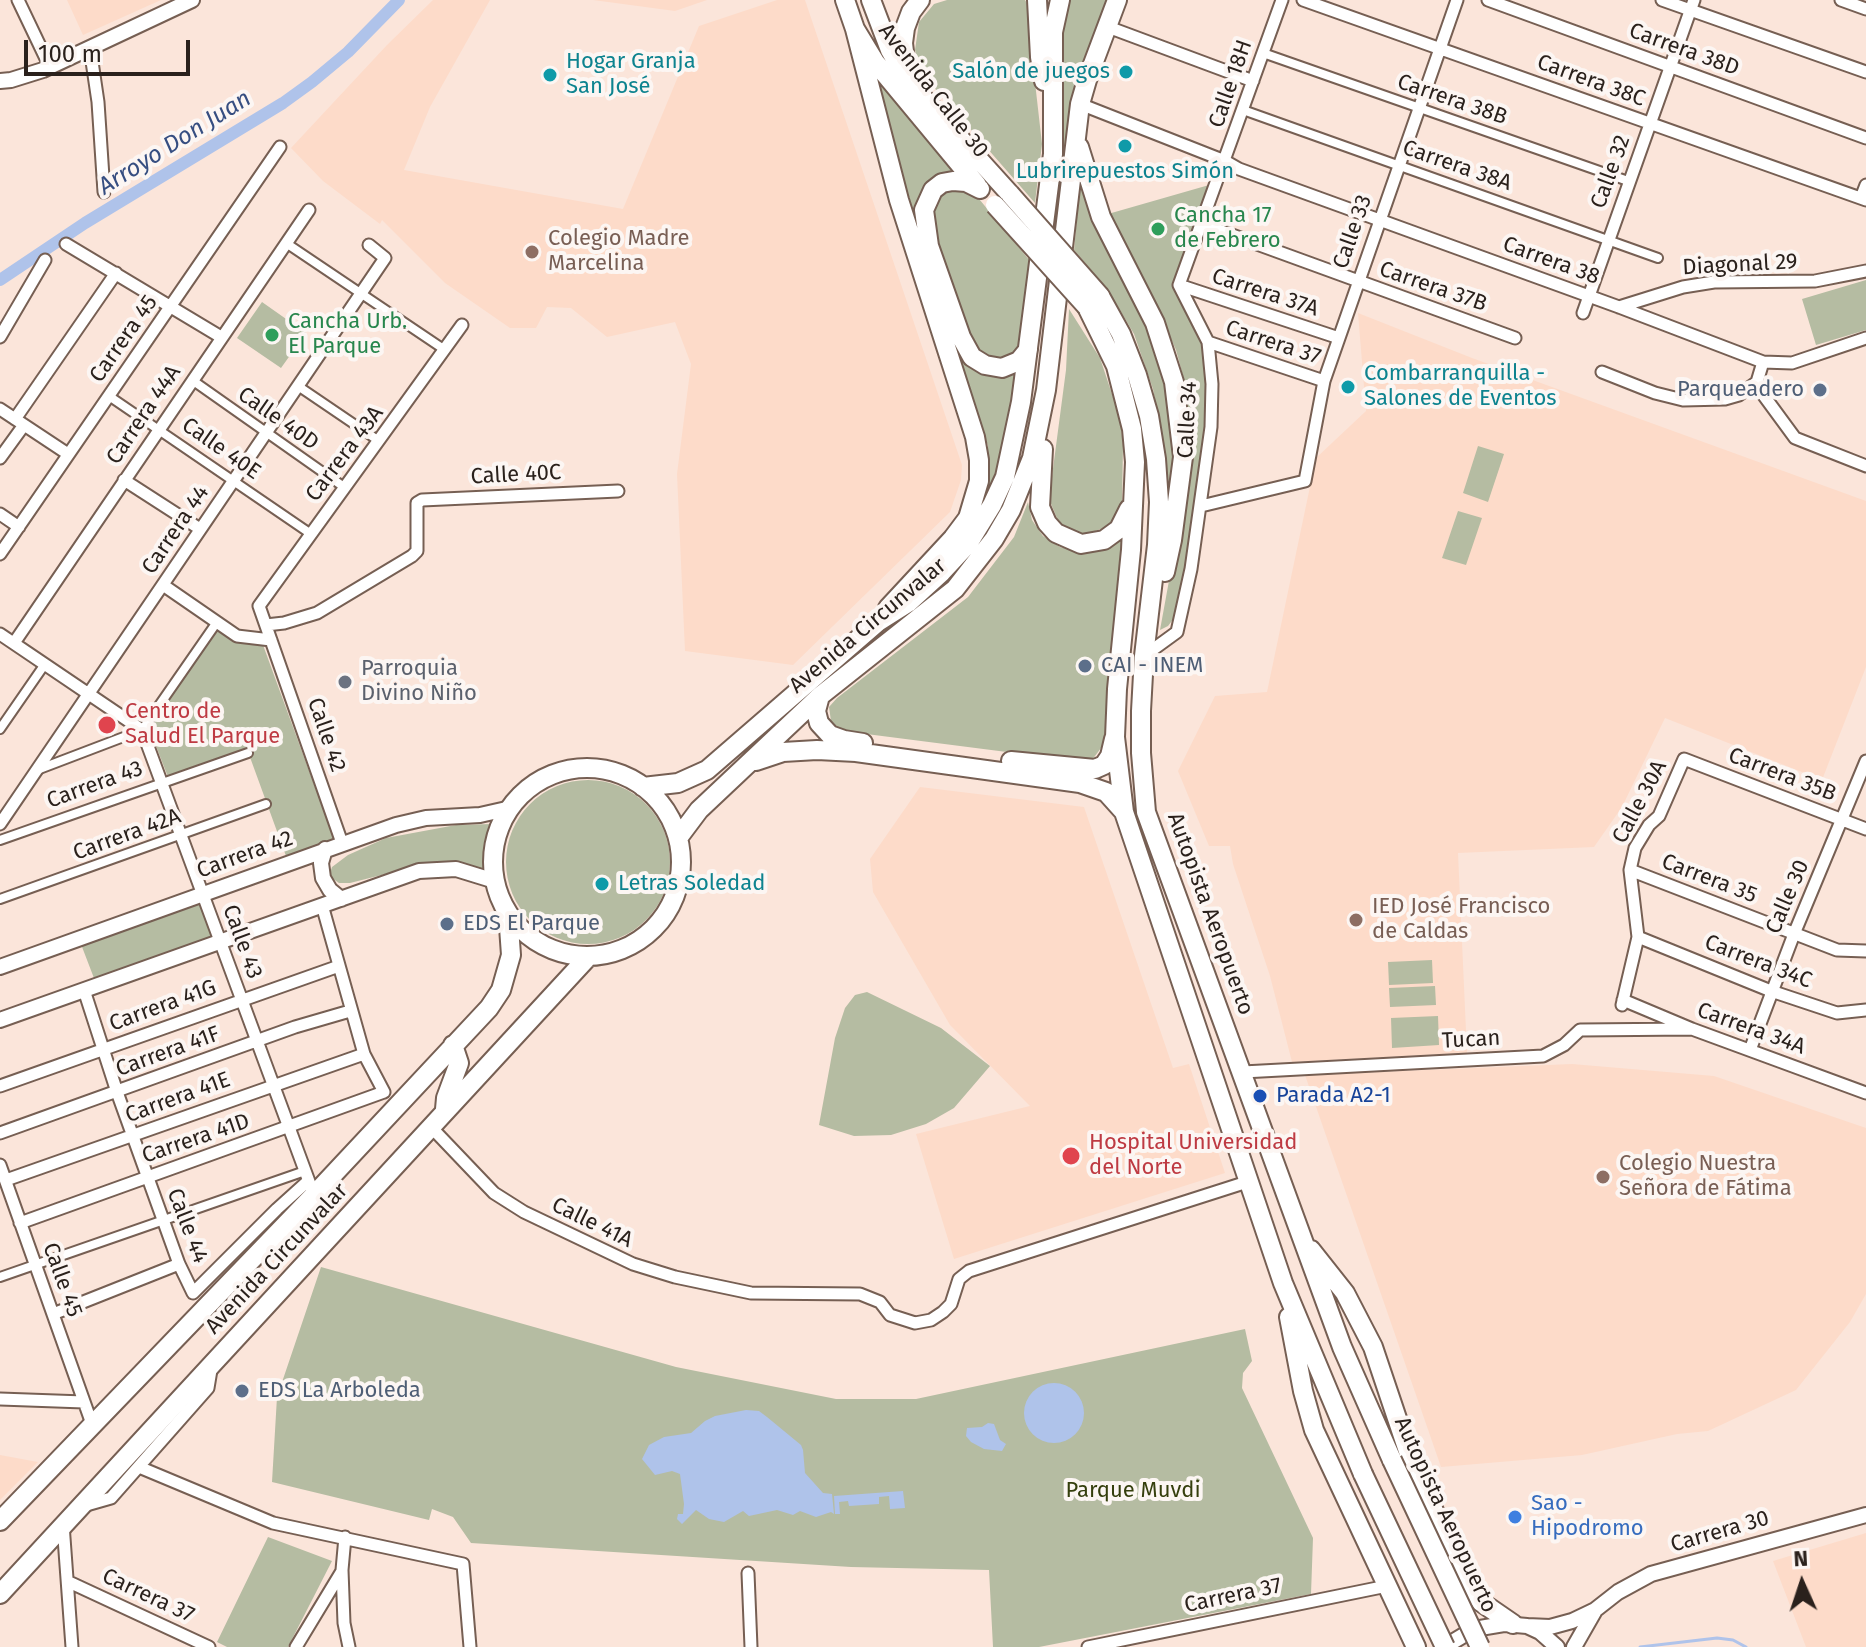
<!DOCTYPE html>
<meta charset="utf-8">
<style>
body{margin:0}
#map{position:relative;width:1866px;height:1647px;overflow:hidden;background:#fbe5da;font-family:"Fira Sans",sans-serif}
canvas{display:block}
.north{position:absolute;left:1762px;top:1543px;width:80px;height:80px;-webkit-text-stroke:6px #fcf6f3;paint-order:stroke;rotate:357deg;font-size:22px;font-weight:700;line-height:32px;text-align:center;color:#2a211c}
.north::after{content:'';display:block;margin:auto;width:28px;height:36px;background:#2a211c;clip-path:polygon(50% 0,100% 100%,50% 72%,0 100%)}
.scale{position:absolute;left:24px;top:40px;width:166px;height:36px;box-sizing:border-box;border:4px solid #2a211c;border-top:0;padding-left:10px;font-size:24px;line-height:28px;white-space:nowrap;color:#2a211c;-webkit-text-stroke:6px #fcf6f3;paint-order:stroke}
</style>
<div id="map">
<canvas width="1866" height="1647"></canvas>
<div class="north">N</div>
<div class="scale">100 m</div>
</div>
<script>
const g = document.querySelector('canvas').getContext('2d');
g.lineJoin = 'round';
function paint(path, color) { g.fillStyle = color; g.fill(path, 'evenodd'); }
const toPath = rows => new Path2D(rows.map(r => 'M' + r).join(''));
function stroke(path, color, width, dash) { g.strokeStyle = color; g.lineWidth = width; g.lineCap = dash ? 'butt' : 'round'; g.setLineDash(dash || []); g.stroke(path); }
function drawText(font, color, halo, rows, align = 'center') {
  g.font = font + ' "Fira Sans",sans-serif'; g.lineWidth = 8; g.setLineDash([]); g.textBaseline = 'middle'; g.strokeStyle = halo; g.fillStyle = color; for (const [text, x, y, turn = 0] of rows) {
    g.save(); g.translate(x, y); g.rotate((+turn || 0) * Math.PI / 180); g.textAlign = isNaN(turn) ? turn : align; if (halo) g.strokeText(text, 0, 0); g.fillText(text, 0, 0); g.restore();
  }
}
const built = toPath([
 [67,0,161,0,83,35],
 [433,0,490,0,430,107,404,170,623,209,699,26,777,0,805,0,962,465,961,480,950,512,793,665,685,651,677,474,691,364,675,322,607,337,571,308,547,307,536,328,510,328,445,283,382,220,380,224,323,181,291,148,387,45],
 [593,0,707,0,675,11],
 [1358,313,1472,358,1866,501,1866,667,1822,780,1665,718,1622,807,1594,847,1458,853,1467,1053,1292,1062,1270,976,1233,864,1230,846,1209,846,1178,771,1215,696,1267,692,1316,458,1366,411],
 [920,787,1084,807,1173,1068,1189,1064,1225,1173,954,1259,916,1134,1030,1106,950,1025,873,892,870,859],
 [1572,1064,1714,1076,1866,1128,1866,1294,1850,1322,1796,1390,1708,1431,1677,1434,1582,1455,1441,1467,1305,1075],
 [0,1455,38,1462,0,1500],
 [1866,1533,1866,1647,1806,1647,1773,1561]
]);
const green = toPath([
 [947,0,1025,0,1028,5,1033,21,1031,47,1042,144,1035,203,931,84,918,62,915,50,919,22,934,4],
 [1070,0,1110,0,1065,174,1059,69,1062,23],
 [875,72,964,176,919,200,913,222],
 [1216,183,1174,284,1207,352,1208,382,1200,473,1187,564,1178,613,1168,626,1160,630,1191,460,1186,387,1176,350,1161,316,1108,214],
 [1080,185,1155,339,1176,426,1172,505,1162,497,1163,444,1153,389,1134,334,1108,290,1074,250],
 [958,187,975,194,1030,261,1022,341,1015,354,1001,360,987,359,972,344,933,233,931,217,934,204,942,193],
 [1866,280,1866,330,1816,345,1802,299],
 [262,302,306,333,281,368,237,338],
 [1069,309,1100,358,1120,418,1123,445,1122,506,1109,526,1087,534,1076,532,1059,523,1049,499,1066,370],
 [953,338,965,357,1018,367,1005,453,986,502,983,500,988,469,988,446],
 [1478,446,1504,454,1488,502,1463,493],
 [1028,502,1032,520,1043,536,1060,547,1081,552,1125,535,1107,740,1092,760,1077,761,843,731,834,725,831,721,829,707,837,698,968,597,1014,537],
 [1458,511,1482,518,1466,565,1442,558],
 [219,625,239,643,263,645,334,839,286,856,247,749,168,777,149,728],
 '506 862a82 82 0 1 1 164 0a82 82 0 1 1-164 0Z',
 [492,824,486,846,485,870,455,862,425,864,350,883,339,883,329,876,332,867,348,855,386,838,456,825],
 [203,894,221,943,97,986,79,939],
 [1432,960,1433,983,1389,985,1388,962],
 [1435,986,1436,1005,1390,1007,1389,988],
 [867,992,941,1028,990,1066,954,1108,926,1124,891,1135,854,1136,819,1125,835,1038,845,1008,855,995],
 [1438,1016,1439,1045,1392,1048,1391,1018],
 [321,1267,676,1367,836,1399,916,1399,1245,1329,1252,1361,1243,1373,1242,1388,1313,1538,1311,1594,1039,1647,993,1647,989,1570,851,1567,471,1543,453,1517,432,1509,429,1520,272,1482,277,1397],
 [268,1537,332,1561,288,1647,227,1647,217,1642]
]);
const water = toPath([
 '1024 1413a30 30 0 1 1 60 0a30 30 0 1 1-60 0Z',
 [746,1410,759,1411,767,1417,801,1445,803,1450,805,1473,823,1493,832,1494,834,1514,831,1512,816,1517,800,1511,793,1515,777,1510,749,1516,743,1511,724,1522,709,1519,696,1510,682,1524,677,1519,678,1514,683,1514,684,1504,680,1474,672,1471,655,1475,642,1459,649,1445,664,1437,691,1433,705,1421,715,1416],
 [988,1423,994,1424,1000,1440,1006,1444,1002,1451,984,1449,971,1442,966,1436,967,1428,982,1427],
 [903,1491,905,1508,890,1509,889,1496,879,1497,879,1504,849,1506,848,1501,839,1502,840,1514,835,1514,834,1496]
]);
const stream = toPath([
 [1640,1647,1717,1638,1733,1640,1746,1647]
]);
const canal = toPath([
 [0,280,85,223,283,103,312,82,348,52,399,0]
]);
const pedestrian = toPath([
 [1263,53,1628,181],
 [1243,110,1658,258],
 [286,243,445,350],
 [192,380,344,487],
 [298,386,379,441],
 [109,396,311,534],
 [0,729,45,664],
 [37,770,142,730,217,622],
 [0,840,248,753],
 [0,899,266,804],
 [0,1277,305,1171]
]);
const minor = toPath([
 [18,0,50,67],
 [1303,0,1866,200],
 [1488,0,1866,138],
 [1662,0,1866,72],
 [1841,0,1866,9],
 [1108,27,1253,81],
 [90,48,98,102,104,192],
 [1080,104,1225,161,1239,169,1619,307,1763,362,1792,363,1866,338],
 [1861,198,1866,185],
 [1202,224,1515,338],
 [66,244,221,337],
 [1179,285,1339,338],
 [1619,307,1683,287,1714,282,1815,281,1866,271],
 [1583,313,1694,0],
 [0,337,45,260],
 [1208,342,1324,381],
 [1763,362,1757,382,1759,389,1795,438,1866,466],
 [1602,372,1655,393,1683,400,1725,399,1739,395,1757,382],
 [0,409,68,454],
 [15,419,116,273],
 [0,458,24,425],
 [124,480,200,529],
 [1201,506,1305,481,1324,381,1457,0],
 [0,514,19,527],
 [0,554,280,147],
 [163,585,237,636,271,640],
 [266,625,284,623,317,613,412,556,417,551,417,503,422,500,618,491],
 [0,634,142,730,314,1195],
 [14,643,309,210],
 [1144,656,1177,632,1191,569,1211,427,1212,384,1208,342,1179,285,1282,0],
 [0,824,385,258,369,245],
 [342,843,259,606,462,325],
 [1630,870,1837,950,1866,951],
 [322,905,364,1054,384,1092],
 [1638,937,1771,991,1837,1013,1866,1010],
 [84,990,117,1092,179,1264,193,1293,277,1209,308,1181],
 [1623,1000,1692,1029,1866,1093],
 [1622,1005,1638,937,1630,870,1635,848,1649,825,1659,816,1684,759,1866,829],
 [1750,1050,1794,934,1866,761],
 [1243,1072,1543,1056,1564,1045,1580,1030,1692,1029],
 [0,1086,339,966],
 [431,1127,494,1193,524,1212,633,1264,675,1277,751,1293,860,1294,880,1302,890,1315,915,1323,931,1320,943,1312,951,1304,959,1279,969,1271,1247,1182],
 [0,1133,295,1027,350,1011],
 [0,1165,92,1424],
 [6,1180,364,1054],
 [20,1223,384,1092],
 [53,1314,179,1264],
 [0,1399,84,1402],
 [139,1467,273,1523,463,1564,470,1647],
 [83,1506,111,1498,208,1388,211,1370],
 [63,1524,72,1647],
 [345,1537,342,1570,344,1623,349,1647],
 [748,1573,751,1647],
 [69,1582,209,1647],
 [296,1647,342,1571],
 [1088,1647,1387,1586]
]);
const tertiary = toPath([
 [0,81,11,80,43,70,192,0],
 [325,849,321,863,323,878,330,890,341,899],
 [0,967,396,825,426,818,480,815,511,808],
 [0,1020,419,871,456,869,495,881],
 [1527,1626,1550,1627,1572,1621,1595,1610,1618,1592,1651,1574,1866,1515],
 [1444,1647,1474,1629,1504,1624,1527,1626,1540,1632,1557,1647],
 [1574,1647,1594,1612]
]);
const trunk = toPath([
 [845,0,855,29,875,62,977,185],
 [871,0,890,50,907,80,1010,194],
 [1037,0,1040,57,1044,81],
 [855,29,899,200,975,437,979,460,979,481,968,518,953,538,888,608],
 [906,69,903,43,905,28,911,12,920,0],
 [1079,147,1101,217,1155,323,1174,382,1183,457,1172,540,1165,572],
 [980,189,966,182,953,181,942,183,933,190,924,210,929,246,961,337,972,357,985,365,1002,368,1019,361,1028,350],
 [1100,296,1121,334,1137,375,1149,416,1156,459,1159,502,1157,545,1144,656,1141,711,1141,753,1146,812,1342,1347,1392,1460],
 [1087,307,1116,366,1132,429,1135,462,1131,550,1117,689,1115,737,1124,812,1283,1283,1363,1474],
 [1043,449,1040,507,1047,523,1056,533,1081,544,1104,540,1119,529,1129,509],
 [820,696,816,711,819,723,830,735,844,740,863,743],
 [756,761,783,752,817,750,856,752,1080,783,1106,792,1124,812],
 [1011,761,1095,769,1104,765,1110,756,1114,739],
 '493 862a94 94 0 1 1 188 0a94 94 0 1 1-188 0Z',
 [643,787,678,783,707,770,878,622,908,603,942,572,968,544,992,505,1005,477,1021,402,1053,154,1053,32,1060,0],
 [678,838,699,810,820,696,955,589,994,539,1011,510,1032,458,1046,390,1080,104,1087,80,1117,0],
 [445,1109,446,1098,459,1063,453,1045],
 [1311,1250,1345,1293,1373,1347,1413,1466,1468,1584,1481,1602,1513,1624],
 [1289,1317,1303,1391,1314,1430,1416,1647],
 [0,1521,314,1195,489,1008,501,990,511,955,508,913],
 [0,1594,589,956]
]);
const trunkBridge = toPath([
 [1010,194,1100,296],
 [995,205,1087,307],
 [1392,1460,1480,1647],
 [1363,1474,1445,1647]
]);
const markers = [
 [1126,72,8,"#0f9aa8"],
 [550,75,8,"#0f9aa8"],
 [1125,146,8,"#0f9aa8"],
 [1158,229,8,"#2e9e5b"],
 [532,252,8,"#8d6e63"],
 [272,335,8,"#2e9e5b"],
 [1348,387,8,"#0f9aa8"],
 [1820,390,8,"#5c6f8a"],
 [1085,666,8,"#5c6f8a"],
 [345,682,8,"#6b7280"],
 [107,725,10,"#e0444e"],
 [602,884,8,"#0f9aa8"],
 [1356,920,8,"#8d6e63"],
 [447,924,8,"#5c6f8a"],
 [1260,1096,8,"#1a4fb4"],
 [1071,1156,10,"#e0444e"],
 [1603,1177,8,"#8d6e63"],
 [242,1391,8,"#5c6f8a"],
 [1515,1517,8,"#3f7fe0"]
];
const streetNames = [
 ["Carrera 38D",1684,50,20],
 ["Carrera 38C",1591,81,20],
 ["Calle 18H",1231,84,-71],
 ["Avenida Calle 30",933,91,52],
 ["Carrera 38B",1452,100,19],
 ["Carrera 38A",1457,166,19],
 ["Calle 32",1611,172,-70],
 ["Calle 33",1353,232,-71],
 ["Carrera 38",1551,261,20],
 ["Diagonal 29",1740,265,-3],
 ["Carrera 37B",1433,287,19],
 ["Carrera 37A",1265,293,18],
 ["Carrera 45",124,339,-55],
 ["Carrera 37",1273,343,18],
 ["Carrera 44A",144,415,-56],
 ["Calle 40D",278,419,35],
 ["Calle 34",1188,420,-87],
 ["Calle 40E",221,449,35],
 ["Carrera 43A",345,454,-53],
 ["Calle 40C",516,475,-3],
 ["Carrera 44",176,530,-56],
 ["Avenida Circunvalar",868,626,-40],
 ["Calle 42",326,735,71],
 ["Carrera 35B",1782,775,21],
 ["Carrera 43",95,785,-20],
 ["Calle 30A",1640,802,-62],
 ["Carrera 42A",127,835,-20],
 ["Carrera 42",245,855,-20],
 ["Carrera 35",1709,879,21],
 ["Calle 30",1788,897,-67],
 ["Autopista Aeropuerto",1210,914,70],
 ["Calle 43",242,942,70],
 ["Carrera 34C",1758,962,21],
 ["Carrera 41G",163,1006,-20],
 ["Carrera 34A",1751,1029,20],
 ["Tucan",1471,1040,-3],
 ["Carrera 41F",168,1052,-20],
 ["Carrera 41E",178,1098,-20],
 ["Carrera 41D",196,1139,-19],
 ["Calle 41A",592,1223,26],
 ["Calle 44",187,1226,69],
 ["Avenida Circunvalar",277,1259,-47],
 ["Calle 45",62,1280,70],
 ["Autopista Aeropuerto",1445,1515,65],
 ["Carrera 30",1720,1532,-16],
 ["Carrera 37",148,1596,25],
 ["Carrera 37",1233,1596,-12]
];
const cultureNames = [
 ["Hogar Granja",566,62],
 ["San José",566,87],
 ["Salón de juegos",1110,72,"right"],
 ["Lubrirepuestos Simón",1125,172,"center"],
 ["Combarranquilla -",1364,374],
 ["Salones de Eventos",1364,399],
 ["Letras Soledad",618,884]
];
const leisureNames = [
 ["Cancha 17",1174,216],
 ["de Febrero",1174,241],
 ["Cancha Urb.",288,322],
 ["El Parque",288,347]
];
const educationNames = [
 ["Colegio Madre",548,239],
 ["Marcelina",548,264],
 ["IED José Francisco",1372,907],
 ["de Caldas",1372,932],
 ["Colegio Nuestra",1619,1164],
 ["Señora de Fátima",1619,1189]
];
const serviceNames = [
 ["Parqueadero",1804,390,"right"],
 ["CAI - INEM",1101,666],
 ["EDS El Parque",463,924],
 ["EDS La Arboleda",258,1391]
];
const worshipNames = [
 ["Parroquia",361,669],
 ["Divino Niño",361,694]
];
const healthNames = [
 ["Centro de",125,712],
 ["Salud El Parque",125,737],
 ["Hospital Universidad",1089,1143],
 ["del Norte",1089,1168]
];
const transitNames = [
 ["Parada A2-1",1276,1096]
];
const parkNames = [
 ["Parque Muvdi",1133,1491]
];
const shopNames = [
 ["Sao -",1531,1504],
 ["Hipodromo",1531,1529]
];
const waterNames = [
 ["Arroyo Don Juan",175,143,-32]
];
paint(built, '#fddbc9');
paint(green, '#b5bca2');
paint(water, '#afc3ea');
stroke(stream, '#afc3ea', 3);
stroke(canal, '#afc3ea', 12);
stroke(pedestrian, '#765f53', 12);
stroke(minor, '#765f53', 15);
stroke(tertiary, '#765f53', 18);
stroke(trunk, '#765f53', 22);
stroke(pedestrian, '#fff', 8);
stroke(minor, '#fff', 11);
stroke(tertiary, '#fff', 14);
stroke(trunk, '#fff', 18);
stroke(trunkBridge, '#765f53', 22, []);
stroke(trunkBridge, '#fff', 18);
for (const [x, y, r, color] of markers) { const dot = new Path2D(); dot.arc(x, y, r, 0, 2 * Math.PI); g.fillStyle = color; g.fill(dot); stroke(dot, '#fcf6f3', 3); }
drawText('22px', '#2a211c', '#fcf6f3', streetNames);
drawText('22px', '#0d838f', '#fcf6f3', cultureNames, 'left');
drawText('22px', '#27864d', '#fcf6f3', leisureNames, 'left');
drawText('22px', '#785e54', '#fcf6f3', educationNames, 'left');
drawText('22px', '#4e5e75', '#fcf6f3', serviceNames, 'left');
drawText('22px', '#5b616d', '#fcf6f3', worshipNames, 'left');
drawText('22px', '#be3a42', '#fcf6f3', healthNames, 'left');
drawText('22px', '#164399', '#fcf6f3', transitNames, 'left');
drawText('22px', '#353f0d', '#fcf6f3', parkNames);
drawText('22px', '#366cbe', '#fcf6f3', shopNames, 'left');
drawText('italic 24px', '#364e81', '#fcf6f3', waterNames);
</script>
